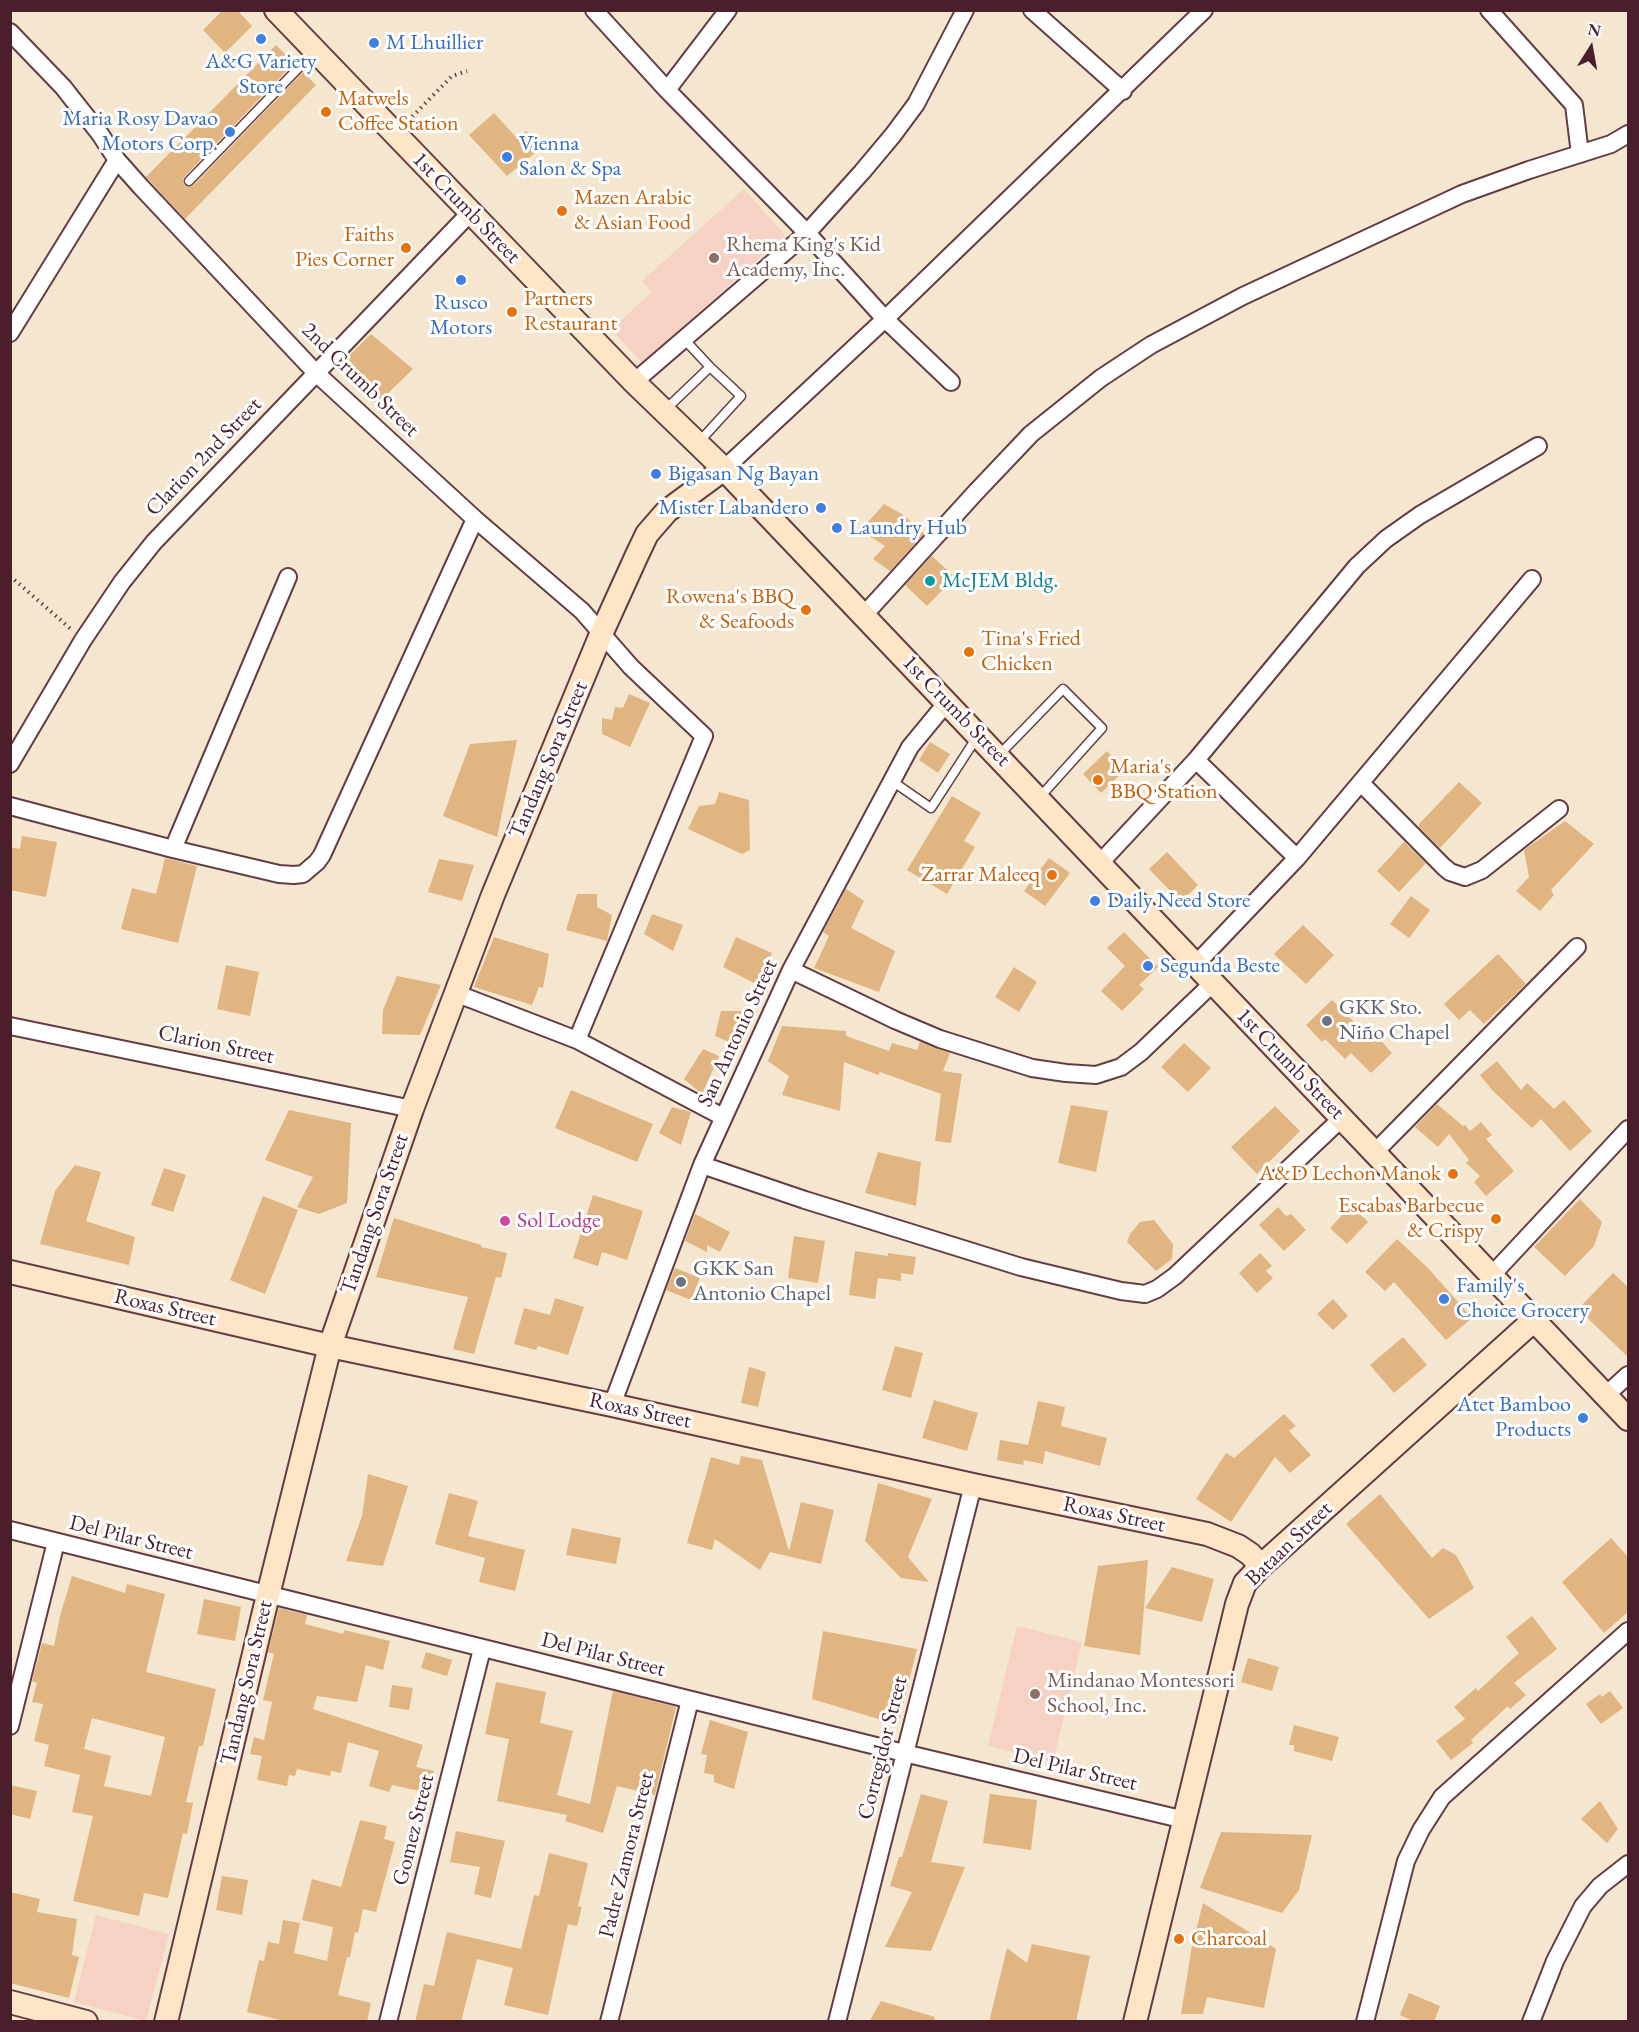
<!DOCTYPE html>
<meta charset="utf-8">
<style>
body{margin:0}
#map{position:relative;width:1639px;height:2032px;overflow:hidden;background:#f5e6d0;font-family:"EB Garamond",serif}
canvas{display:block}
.frame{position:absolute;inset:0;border:12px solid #4a1f2b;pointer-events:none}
.north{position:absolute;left:1561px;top:18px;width:60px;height:60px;-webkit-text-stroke:4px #fff;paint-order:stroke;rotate:11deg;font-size:16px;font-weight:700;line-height:24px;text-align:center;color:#4a1f2b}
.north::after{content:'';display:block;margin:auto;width:21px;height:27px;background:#4a1f2b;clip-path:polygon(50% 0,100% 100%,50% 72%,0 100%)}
</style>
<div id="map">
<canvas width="1639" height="2032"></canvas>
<div class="frame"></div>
<div class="north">N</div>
</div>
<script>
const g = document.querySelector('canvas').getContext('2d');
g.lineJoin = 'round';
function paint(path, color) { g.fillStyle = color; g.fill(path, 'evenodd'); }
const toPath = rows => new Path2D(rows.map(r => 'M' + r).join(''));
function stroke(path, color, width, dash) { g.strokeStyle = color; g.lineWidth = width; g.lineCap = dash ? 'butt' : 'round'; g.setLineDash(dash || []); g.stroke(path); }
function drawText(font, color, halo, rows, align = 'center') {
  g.font = font + ' "EB Garamond",serif'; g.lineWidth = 6; g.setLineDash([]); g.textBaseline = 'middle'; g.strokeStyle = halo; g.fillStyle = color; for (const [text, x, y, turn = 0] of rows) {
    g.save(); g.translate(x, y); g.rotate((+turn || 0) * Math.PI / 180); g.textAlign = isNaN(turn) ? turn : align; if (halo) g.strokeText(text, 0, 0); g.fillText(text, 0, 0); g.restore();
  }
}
const built = toPath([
 [744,189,785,235,642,363,611,329,652,292,642,281],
 [1017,1626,1082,1642,1053,1762,988,1746],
 [96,1915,169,1934,146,2021,74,2002]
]);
const building = toPath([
 [223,10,237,10,252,26,225,53,203,30],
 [276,45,294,63,184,177,183,180,184,185,188,187,194,185,303,72,316,85,185,219,146,177],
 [494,113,517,138,526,131,541,143,536,152,507,176,469,135],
 [371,334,413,369,377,404,340,365],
 [884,504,905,516,924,534,890,571,873,559,885,546,861,530],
 [932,556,955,577,927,606,905,585],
 [629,694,650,703,630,747,602,734,602,718,612,720,615,707,623,708],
 [517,740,497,837,443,816,470,744],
 [930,742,950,754,938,773,919,760],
 [1107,751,1125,770,1101,793,1083,774],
 [1459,782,1482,803,1440,848,1419,827,1419,824],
 [719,792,749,800,750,850,742,854,688,829,699,806,715,804],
 [952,796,981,813,964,841,975,847,947,894,907,870],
 [1565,821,1594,844,1551,890,1554,895,1540,911,1516,891,1529,877,1524,850],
 [22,836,57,842,46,897,10,890,10,847,20,849],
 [1404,842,1426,863,1399,892,1377,871],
 [1167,852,1198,885,1181,902,1149,869],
 [165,858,197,866,178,943,121,929,132,888,156,894],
 [1049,858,1070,873,1045,906,1024,891],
 [439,859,474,865,462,901,428,892],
 [846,889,864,901,851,928,895,951,879,992,814,968,829,936,823,932],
 [577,894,597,894,597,907,612,915,607,941,566,930],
 [1411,896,1430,910,1409,938,1390,924],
 [652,914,683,925,673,951,644,934],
 [1303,925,1334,955,1306,984,1274,954],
 [1124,932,1158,967,1139,985,1144,989,1122,1011,1101,991,1125,966,1107,948],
 [494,937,549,954,543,988,539,987,532,1005,474,987],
 [736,937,772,953,758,985,723,967],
 [1498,954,1526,984,1484,1024,1470,1010,1459,1020,1444,1004],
 [226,965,259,972,250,1016,217,1009],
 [1014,967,1037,982,1019,1012,995,997],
 [397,976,441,985,420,1035,382,1034,383,1010],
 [1332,1000,1373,1041,1378,1037,1392,1053,1371,1073,1351,1053,1345,1059,1325,1039,1322,1042,1306,1025],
 [721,1011,757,1011,741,1047,715,1036],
 [782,1026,846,1031,846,1036,889,1051,892,1043,917,1050,920,1042,950,1053,943,1071,962,1074,951,1143,935,1141,941,1094,880,1072,878,1075,844,1062,840,1111,782,1095,789,1076,768,1061],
 [1184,1043,1211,1068,1188,1092,1161,1067],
 [703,1049,719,1056,702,1094,684,1079],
 [1497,1061,1521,1090,1527,1083,1554,1109,1564,1100,1592,1131,1570,1151,1541,1119,1532,1128,1493,1091,1480,1075],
 [571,1090,653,1124,637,1162,555,1128],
 [1437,1104,1463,1126,1465,1125,1470,1131,1481,1122,1492,1135,1486,1139,1514,1171,1486,1196,1474,1182,1480,1176,1466,1163,1469,1160,1449,1134,1438,1147,1415,1127],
 [1071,1105,1108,1111,1096,1172,1058,1163],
 [1275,1106,1300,1131,1257,1174,1231,1147],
 [672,1107,691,1112,681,1145,659,1133],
 [289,1110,351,1123,347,1203,319,1214,297,1207,313,1177,265,1160],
 [878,1152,921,1162,916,1206,865,1193],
 [75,1165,101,1172,86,1221,135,1237,129,1265,40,1244,55,1191],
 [164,1168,186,1175,173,1212,151,1205],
 [593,1195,643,1211,627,1260,602,1252,598,1266,573,1258],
 [263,1196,298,1210,265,1294,230,1280],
 [1580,1199,1602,1222,1594,1246,1565,1276,1534,1247],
 [1351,1206,1368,1222,1347,1244,1330,1228],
 [1278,1207,1286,1216,1291,1214,1306,1230,1284,1251,1259,1225],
 [695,1214,730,1232,720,1252,707,1245,707,1252,685,1241],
 [394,1218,481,1245,481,1247,507,1253,501,1278,496,1277,474,1354,453,1349,468,1297,376,1277],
 [1154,1220,1173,1244,1172,1259,1156,1271,1127,1242,1130,1234,1140,1222],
 [794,1236,825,1241,818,1283,788,1278],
 [1397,1239,1428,1268,1472,1318,1446,1340,1394,1282,1385,1291,1365,1272],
 [855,1251,888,1256,888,1253,916,1257,913,1275,901,1273,901,1281,878,1278,875,1299,849,1295],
 [1260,1253,1272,1266,1266,1271,1273,1278,1257,1293,1239,1273],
 [675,1268,700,1278,691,1300,666,1290],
 [1613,1273,1629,1288,1629,1358,1578,1309],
 [555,1298,584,1307,568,1355,538,1346,536,1350,514,1344,524,1308,550,1315],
 [1333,1299,1348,1316,1333,1330,1317,1314],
 [1403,1337,1427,1365,1394,1393,1370,1365],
 [895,1346,923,1353,911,1398,882,1390],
 [749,1367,766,1372,758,1407,741,1403],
 [934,1400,978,1413,967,1451,922,1438],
 [1038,1401,1065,1407,1061,1426,1107,1438,1100,1466,1045,1451,1043,1464,1024,1460,1023,1465,997,1460,1000,1440,1028,1445],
 [1284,1414,1296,1426,1289,1431,1311,1455,1290,1473,1275,1457,1231,1522,1196,1499,1226,1453,1234,1458],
 [741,1456,762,1460,789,1551,801,1502,834,1510,821,1564,770,1552,760,1570,715,1539,712,1550,687,1543,711,1457,739,1465],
 [368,1474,408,1486,383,1566,346,1561,362,1516],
 [878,1483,932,1499,908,1557,929,1582,901,1578,865,1541],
 [449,1493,478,1501,468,1536,525,1550,515,1591,479,1582,485,1558,435,1544],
 [1380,1494,1432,1558,1443,1548,1456,1555,1474,1588,1429,1619,1346,1524],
 [572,1528,621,1538,616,1564,566,1555],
 [1611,1538,1629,1558,1629,1611,1604,1633,1562,1582],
 [1148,1560,1140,1655,1084,1646,1098,1566],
 [1172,1567,1214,1579,1202,1622,1145,1608],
 [72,1576,125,1593,127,1584,165,1594,146,1672,216,1689,203,1746,199,1746,186,1802,193,1803,187,1834,183,1833,168,1898,144,1893,139,1916,73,1901,93,1816,72,1812,80,1775,44,1766,49,1745,34,1741,43,1704,32,1702,37,1683,32,1681,42,1643,54,1646,60,1616],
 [92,1718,165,1737,151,1796,104,1786,111,1756,84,1749],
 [204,1599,241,1607,235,1641,197,1634],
 [279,1608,307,1615,305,1624,343,1634,344,1630,390,1641,383,1670,366,1665,357,1702,317,1696,313,1709,423,1745,416,1767,434,1771,429,1793,392,1785,389,1792,369,1786,379,1751,348,1742,341,1773,331,1771,330,1776,297,1769,295,1776,289,1775,287,1786,257,1780,262,1756,250,1754,254,1737,264,1740,272,1702,263,1700,274,1654,268,1652],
 [1532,1616,1557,1649,1514,1683,1526,1695,1510,1709,1508,1706,1471,1740,1473,1743,1451,1760,1436,1741,1465,1719,1454,1707,1476,1688,1478,1691,1519,1653,1506,1637],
 [823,1631,917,1649,898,1725,812,1699],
 [426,1652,452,1660,447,1676,421,1668],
 [1248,1658,1279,1667,1272,1691,1241,1682],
 [496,1682,546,1692,540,1723,573,1731,557,1795,590,1804,613,1691,676,1707,655,1795,617,1786,603,1833,565,1821,567,1815,497,1801,509,1739,485,1734],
 [392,1685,413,1688,409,1710,389,1707],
 [1610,1691,1623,1708,1601,1724,1586,1704,1600,1694,1602,1697],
 [710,1720,748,1732,734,1789,714,1782,714,1775,704,1773,707,1755,701,1754],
 [1294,1725,1339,1737,1332,1761,1294,1751,1294,1745,1289,1745],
 [10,1785,37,1791,30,1819,10,1814],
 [921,1794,948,1801,931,1862,965,1867,931,1951,885,1947,912,1892,890,1886,899,1857,902,1857],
 [990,1794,1037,1800,1031,1850,983,1843],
 [1600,1801,1618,1829,1607,1843,1581,1819],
 [360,1820,387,1826,384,1839,395,1842,376,1912,363,1909,358,1933,355,1932,350,1957,347,1957,338,1995,371,2003,367,2022,288,2022,247,2012,259,1960,264,1961,268,1942,279,1944,283,1920,300,1923,294,1953,327,1961,333,1927,302,1920,312,1879,341,1887],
 [456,1831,505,1841,491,1898,474,1894,480,1867,450,1862],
 [1221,1832,1312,1835,1299,1890,1282,1913,1200,1888],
 [549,1853,588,1863,578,1906,582,1907,577,1926,568,1924,548,2015,504,2005,513,1968,477,1959,461,2022,415,2022,424,1984,434,1986,447,1932,521,1949,534,1895,539,1896],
 [222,1876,248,1880,242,1915,216,1910],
 [10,1892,40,1899,37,1912,77,1919,72,1955,79,1957,69,1998,10,1983],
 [1203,1903,1276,1949,1264,2008,1207,1997,1203,2014,1181,2014,1192,1946],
 [1032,1944,1090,1956,1076,2022,989,2022,1007,1948,1027,1963],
 [1409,1993,1440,2006,1434,2022,1415,2022,1400,2015],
 [881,2001,935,2017,934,2022,869,2022]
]);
const path = toPath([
 [408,121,452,76,467,71],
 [10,576,72,630]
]);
const lane = toPath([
 [189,181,315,51],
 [684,339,710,367],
 [666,409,710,367,741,396,698,443],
 [999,755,1063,689,1102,728,1039,798],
 [892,781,931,808,977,737]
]);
const street = toPath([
 [594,10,667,90,807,233,885,319,951,382],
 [1032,10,1123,91],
 [1489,10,1574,105,1580,154],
 [10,32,63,87,100,134,117,160,141,187,316,373,475,519,582,611,631,667,704,736,577,1040],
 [667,90,728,10],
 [10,333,117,160],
 [634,382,807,233,862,172,893,135,916,104,965,10],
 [724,469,885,319,1204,10],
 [864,615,976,492,1031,434,1101,378,1151,345,1243,296,1462,194,1529,170,1611,144,1628,134],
 [1196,760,1297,858],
 [10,764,83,640,122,582,154,542,470,213],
 [1361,783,1444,867,1450,872,1465,877,1482,870,1559,809],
 [10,806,173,849,279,874,294,875,303,874,317,862,322,855,475,519],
 [173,849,288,577],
 [1100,863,1196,760,1357,566,1386,539,1420,515,1538,446],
 [1196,964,1297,858,1532,579],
 [791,970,895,1020,940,1039,1032,1068,1066,1073,1096,1075,1121,1067,1141,1052,1213,983],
 [455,993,577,1040,723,1117],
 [10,1026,412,1109],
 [1375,1152,1577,947],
 [702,1165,805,1200,1021,1267,1121,1291,1145,1294,1157,1289,1175,1276,1342,1118],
 [1491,1276,1628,1129],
 [1606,1395,1628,1375],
 [612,1405,702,1165,791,970,910,747,948,701],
 [10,1530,904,1753,1185,1820],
 [10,1726,56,1542],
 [388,2022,482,1649],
 [609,2022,690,1700],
 [837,2022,973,1485],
 [1365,2022,1406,1861,1421,1830,1442,1797,1628,1631],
 [1531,2022,1555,1961,1583,1906,1600,1886,1628,1864]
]);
const secondary = toPath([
 [276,10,634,382,724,469,1628,1419],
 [10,1272,330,1346,612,1405,973,1485,1207,1534,1238,1546,1250,1554,1261,1566],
 [10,2002,86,2022],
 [166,2022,268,1595,330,1346,412,1109,493,895,602,632,637,555,647,534,667,511,724,469],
 [1135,2022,1237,1604,1245,1583,1261,1566,1534,1320]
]);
const markers = [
 [261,39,6,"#3f7fe0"],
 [374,43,6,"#3f7fe0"],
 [326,112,6,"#e8710a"],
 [230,132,6,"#3f7fe0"],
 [507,157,6,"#3f7fe0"],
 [562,211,6,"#e8710a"],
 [406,248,6,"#e8710a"],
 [714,258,6,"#8d6e63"],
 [461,280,6,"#3f7fe0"],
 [512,312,6,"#e8710a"],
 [656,474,6,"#3f7fe0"],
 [821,508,6,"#3f7fe0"],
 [837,528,6,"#3f7fe0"],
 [930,581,6,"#0f9aa8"],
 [806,610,6,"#e8710a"],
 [969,652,6,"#e8710a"],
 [1098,780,6,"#e8710a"],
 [1052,875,6,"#e8710a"],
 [1095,901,6,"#3f7fe0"],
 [1148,966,6,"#3f7fe0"],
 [1327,1021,6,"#6b7280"],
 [1453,1174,6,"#e8710a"],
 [1496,1219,6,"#e8710a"],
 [505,1221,6,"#d1479c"],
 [681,1282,6,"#6b7280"],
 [1444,1299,6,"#3f7fe0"],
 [1583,1418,6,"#3f7fe0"],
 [1035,1694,6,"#8d6e63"],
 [1179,1939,6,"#e8710a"]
];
const shopNames = [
 ["M Lhuillier",386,43],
 ["A&G Variety",261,62,"center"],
 ["Store",261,87,"center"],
 ["Maria Rosy Davao",218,119,"right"],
 ["Motors Corp.",218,144,"right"],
 ["Vienna",519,144],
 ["Salon & Spa",519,169],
 ["Rusco",461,303,"center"],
 ["Motors",461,328,"center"],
 ["Bigasan Ng Bayan",668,474],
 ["Mister Labandero",809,508,"right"],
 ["Laundry Hub",849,528],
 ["Daily Need Store",1107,901],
 ["Segunda Beste",1160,966],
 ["Family's",1456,1286],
 ["Choice Grocery",1456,1311],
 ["Atet Bamboo",1571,1405,"right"],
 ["Products",1571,1430,"right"]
];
const foodNames = [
 ["Matwels",338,99],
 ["Coffee Station",338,124],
 ["Mazen Arabic",574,198],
 ["& Asian Food",574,223],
 ["Faiths",394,235,"right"],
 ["Pies Corner",394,260,"right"],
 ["Partners",524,299],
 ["Restaurant",524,324],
 ["Rowena's BBQ",794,597,"right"],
 ["& Seafoods",794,622,"right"],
 ["Tina's Fried",981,639],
 ["Chicken",981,664],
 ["Maria's",1110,767],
 ["BBQ Station",1110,792],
 ["Zarrar Maleeq",1040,875,"right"],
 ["A&D Lechon Manok",1441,1174,"right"],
 ["Escabas Barbecue",1484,1206,"right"],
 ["& Crispy",1484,1231,"right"],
 ["Charcoal",1191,1939]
];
const streetNames = [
 ["1st Crumb Street",466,208,46],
 ["2nd Crumb Street",360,380,44],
 ["Clarion 2nd Street",204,457,-46],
 ["1st Crumb Street",956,711,46],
 ["Tandang Sora Street",549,760,-67],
 ["San Antonio Street",738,1033,-65],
 ["Clarion Street",216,1045,12],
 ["1st Crumb Street",1290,1064,46],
 ["Tandang Sora Street",375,1214,-71],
 ["Roxas Street",165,1308,13],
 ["Roxas Street",640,1411,12],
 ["Roxas Street",1114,1515,12],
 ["Del Pilar Street",131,1538,14],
 ["Bataan Street",1289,1544,-44],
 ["Del Pilar Street",603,1655,14],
 ["Tandang Sora Street",247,1683,-77],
 ["Corregidor Street",883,1748,-76],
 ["Del Pilar Street",1075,1770,13],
 ["Gomez Street",414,1830,-76],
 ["Padre Zamora Street",627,1855,-76]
];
const educationNames = [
 ["Rhema King's Kid",726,245],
 ["Academy, Inc.",726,270],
 ["Mindanao Montessori",1047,1681],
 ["School, Inc.",1047,1706]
];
const cultureNames = [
 ["McJEM Bldg.",942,581]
];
const worshipNames = [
 ["GKK Sto.",1339,1008],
 ["Niño Chapel",1339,1033],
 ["GKK San",693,1269],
 ["Antonio Chapel",693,1294]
];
const hotelNames = [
 ["Sol Lodge",517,1221]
];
paint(built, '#f5d2c3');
paint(building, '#e1b581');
stroke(lane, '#643d44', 11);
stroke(street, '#643d44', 20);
stroke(secondary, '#643d44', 26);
stroke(path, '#643d44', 4, [1.5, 4.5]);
stroke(lane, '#fff', 8);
stroke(street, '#fff', 16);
stroke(secondary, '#fee5c5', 22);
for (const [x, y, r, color] of markers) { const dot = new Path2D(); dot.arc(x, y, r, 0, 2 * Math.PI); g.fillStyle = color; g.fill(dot); stroke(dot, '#fff', 2); }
drawText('22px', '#366cbe', '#fff', shopNames, 'left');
drawText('22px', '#c56008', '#fff', foodNames, 'left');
drawText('22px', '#4a1f2b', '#fff', streetNames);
drawText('22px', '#785e54', '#fff', educationNames, 'left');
drawText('22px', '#0d838f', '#fff', cultureNames, 'left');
drawText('22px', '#5b616d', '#fff', worshipNames, 'left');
drawText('22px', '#b23c85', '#fff', hotelNames, 'left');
</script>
